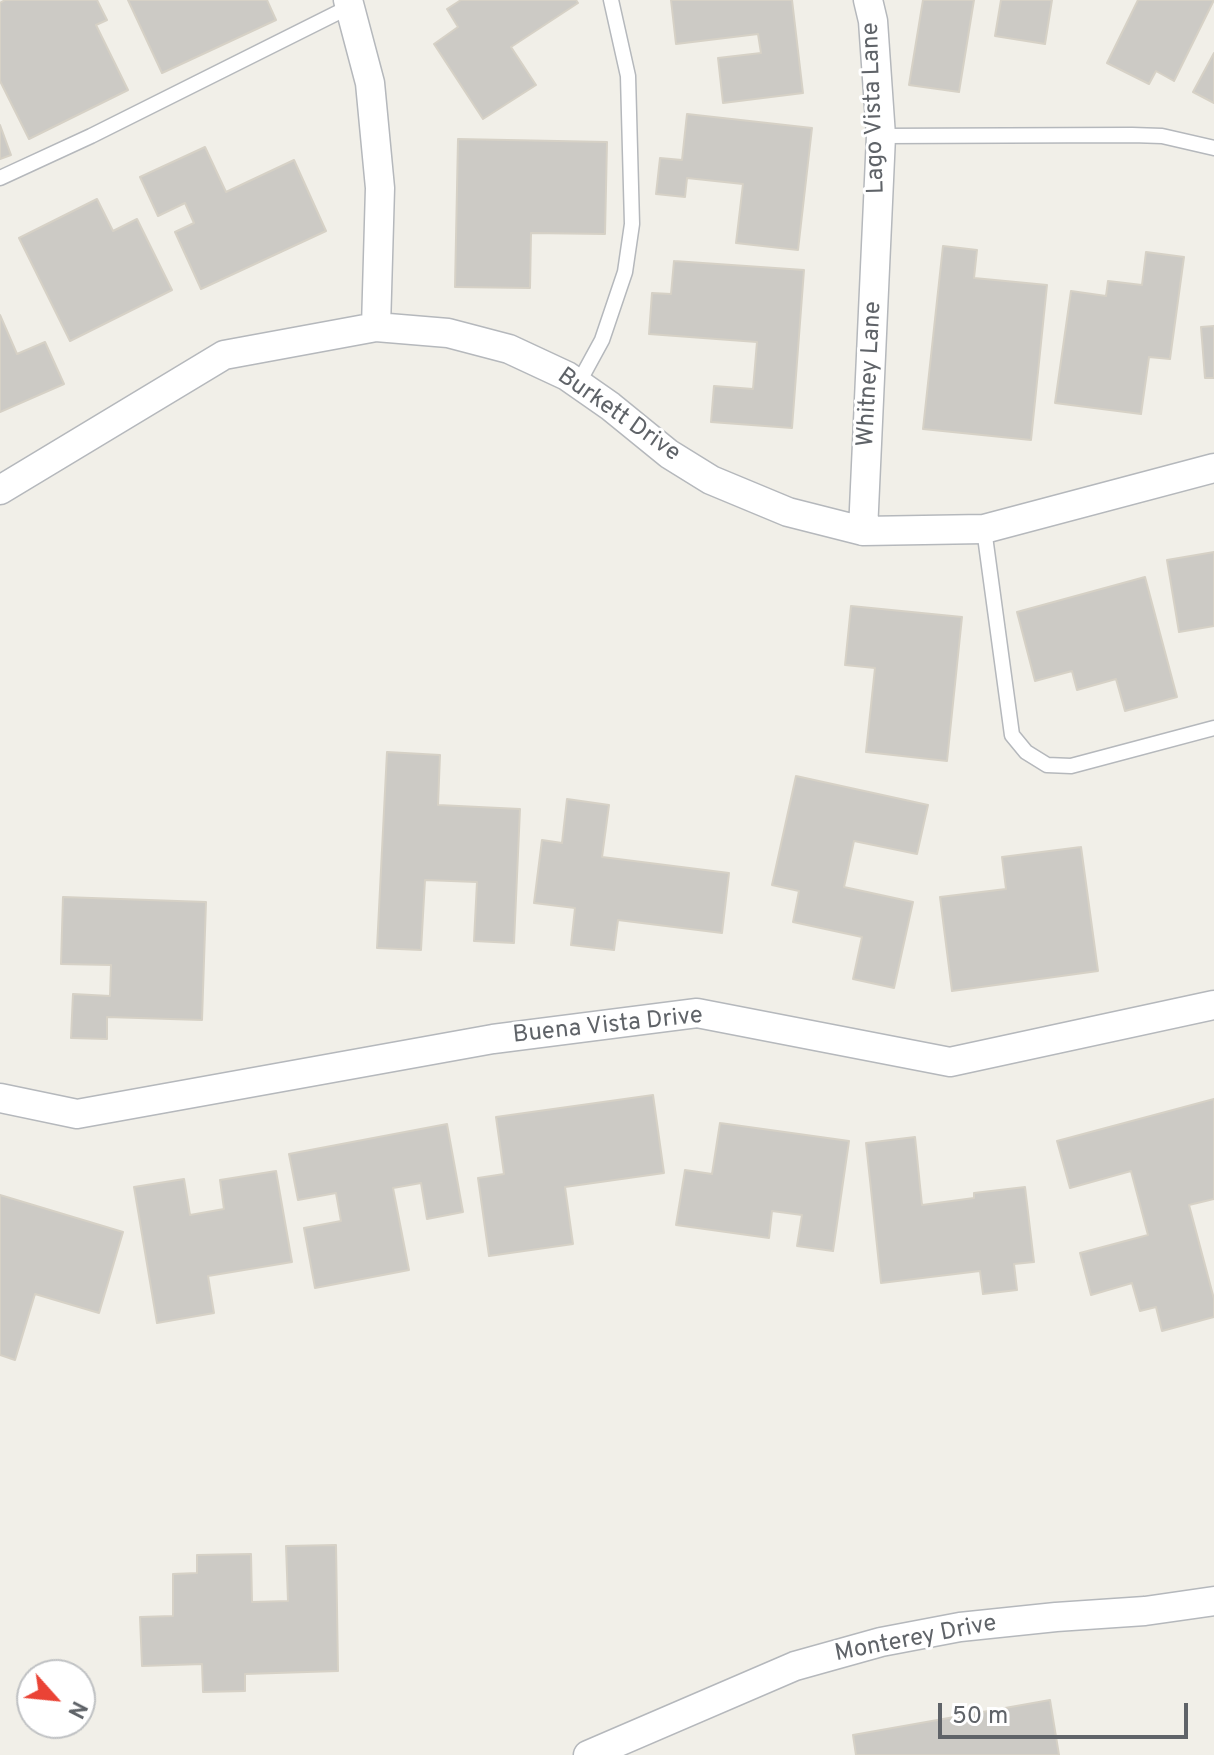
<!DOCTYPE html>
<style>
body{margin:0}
#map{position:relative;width:1214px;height:1755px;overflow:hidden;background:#f1efe8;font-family:Overpass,sans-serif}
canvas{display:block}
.north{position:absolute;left:16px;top:1659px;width:80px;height:80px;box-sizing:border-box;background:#fff;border:2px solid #bfc1c3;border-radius:50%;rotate:117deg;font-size:22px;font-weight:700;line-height:32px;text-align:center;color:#5f6368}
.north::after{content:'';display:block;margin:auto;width:28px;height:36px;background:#ea4335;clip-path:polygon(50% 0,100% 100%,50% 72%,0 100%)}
.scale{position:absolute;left:938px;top:1703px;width:250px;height:36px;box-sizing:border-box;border:4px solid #5f6368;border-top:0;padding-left:10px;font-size:24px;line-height:28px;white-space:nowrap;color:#5f6368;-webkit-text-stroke:6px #fff;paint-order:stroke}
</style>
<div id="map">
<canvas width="1214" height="1755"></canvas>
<div class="north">N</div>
<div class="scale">50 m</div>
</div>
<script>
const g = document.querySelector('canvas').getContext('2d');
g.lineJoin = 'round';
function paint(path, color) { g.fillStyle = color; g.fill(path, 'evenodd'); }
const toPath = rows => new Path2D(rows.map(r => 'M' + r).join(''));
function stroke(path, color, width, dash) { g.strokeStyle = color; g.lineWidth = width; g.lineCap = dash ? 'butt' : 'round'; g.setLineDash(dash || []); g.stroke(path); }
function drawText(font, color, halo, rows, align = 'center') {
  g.font = font + ' Overpass,sans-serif'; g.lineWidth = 6; g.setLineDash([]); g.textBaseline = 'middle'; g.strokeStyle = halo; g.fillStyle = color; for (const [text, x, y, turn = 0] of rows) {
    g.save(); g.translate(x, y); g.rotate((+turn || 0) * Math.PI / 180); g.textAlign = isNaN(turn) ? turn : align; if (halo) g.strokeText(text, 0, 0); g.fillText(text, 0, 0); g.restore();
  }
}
const building = toPath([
 [5,0,97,0,107,20,96,25,128,90,29,139,0,81,0,3,5,0],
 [128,0,267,0,276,20,162,73,128,0],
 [461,0,576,0,578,3,511,47,536,85,483,119,434,44,458,27,447,9,461,0],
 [671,0,792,0,803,93,723,103,718,58,761,53,758,34,676,44,671,0],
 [923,0,974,0,959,92,909,85,923,0],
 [1001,0,1052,0,1045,44,995,36,1001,0],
 [1138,0,1214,0,1174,81,1156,71,1149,84,1107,63,1138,0],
 [1214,53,1214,103,1193,92,1214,53],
 [687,114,812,128,798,250,736,243,743,184,687,178,685,197,656,194,660,158,682,160,687,114],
 [0,125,11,155,0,159,0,125],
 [458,139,607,142,605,234,531,233,530,288,455,287,458,139],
 [205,147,226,192,294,160,326,231,201,289,175,232,194,223,185,203,158,216,140,177,205,147],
 [97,199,113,231,137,219,172,290,70,341,19,238,97,199],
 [943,246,977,250,974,278,1047,285,1031,440,923,429,943,246],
 [1146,252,1184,257,1170,359,1149,357,1141,414,1055,403,1071,291,1106,296,1108,281,1142,285,1146,252],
 [674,261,804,270,792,428,711,422,714,386,753,389,757,342,649,334,652,293,671,294,674,261],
 [0,315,17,354,45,342,64,384,0,412,0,315],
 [1214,326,1214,378,1205,378,1201,327,1214,326],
 [1214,552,1214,626,1179,632,1167,560,1214,552],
 [1145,577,1177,697,1125,711,1116,679,1077,690,1072,671,1035,681,1017,612,1145,577],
 [851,606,962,617,947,761,866,752,875,668,845,665,851,606],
 [387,752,440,755,438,805,520,809,514,943,474,941,477,882,425,880,421,950,377,948,387,752],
 [796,776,928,805,917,854,854,841,844,887,913,902,894,988,853,979,862,937,793,922,799,891,772,885,796,776],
 [567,799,609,805,602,857,729,873,722,933,618,920,614,950,571,945,575,908,534,903,542,840,562,843,567,799],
 [1081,847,1098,971,952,991,940,897,1006,889,1002,857,1081,847],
 [63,897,206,902,202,1020,107,1017,107,1039,71,1038,73,994,110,996,111,965,61,964,63,897],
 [653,1095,664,1173,565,1187,573,1244,489,1256,478,1178,504,1174,496,1117,653,1095],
 [1214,1099,1214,1199,1189,1205,1214,1299,1214,1317,1162,1331,1156,1307,1140,1311,1132,1283,1091,1295,1080,1253,1148,1235,1131,1171,1070,1188,1057,1141,1214,1099],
 [720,1123,849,1141,833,1251,797,1246,802,1215,772,1211,769,1238,676,1225,685,1170,712,1174,720,1123],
 [447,1124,463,1212,427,1219,421,1183,393,1188,409,1270,315,1288,304,1228,341,1221,336,1193,298,1200,289,1154,447,1124],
 [915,1137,922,1205,974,1198,974,1193,1025,1187,1034,1262,1014,1264,1017,1290,983,1294,980,1271,881,1283,866,1143,915,1137],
 [276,1171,292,1262,208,1276,214,1313,157,1323,134,1187,184,1179,190,1215,224,1209,220,1180,276,1171],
 [0,1195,123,1232,99,1313,35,1294,15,1360,0,1355,0,1195],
 [336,1545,338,1671,245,1674,245,1691,203,1692,202,1664,142,1666,140,1617,173,1616,173,1574,197,1573,197,1555,251,1554,252,1602,288,1601,286,1546,336,1545],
 [1050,1700,1059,1755,856,1755,853,1735,1050,1700]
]);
const service = toPath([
 [881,136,1132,135,1162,136,1214,148],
 [0,178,91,136,351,6],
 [578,384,602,340,625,272,632,224,628,76,611,0],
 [984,529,1012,735,1026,752,1047,765,1071,766,1214,728]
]);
const minor = toPath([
 [348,0,370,83,380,188,376,327],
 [0,490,224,355,376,327,448,333,509,349,567,376,610,406,669,454,711,480,788,512,863,531,984,529,1214,468],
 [863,531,881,136,873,21,868,0],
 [0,1098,77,1114,493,1039,697,1013,950,1062,1214,1005],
 [588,1755,795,1666,881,1642,960,1627,1056,1617,1145,1611,1214,1601]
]);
const streetNames = [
 ["Lago Vista Lane",875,108,-92],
 ["Whitney Lane",871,374,-87],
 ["Burkett Drive",618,416,35],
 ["Buena Vista Drive",608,1027,-6],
 ["Monterey Drive",916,1640,-11]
];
paint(building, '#cccac5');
stroke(building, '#d6d1c6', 2);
stroke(service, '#b5b8bc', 17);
stroke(minor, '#b5b8bc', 31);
stroke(service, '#fff', 14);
stroke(minor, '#fff', 28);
drawText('24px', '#5f6368', '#fff', streetNames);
</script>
